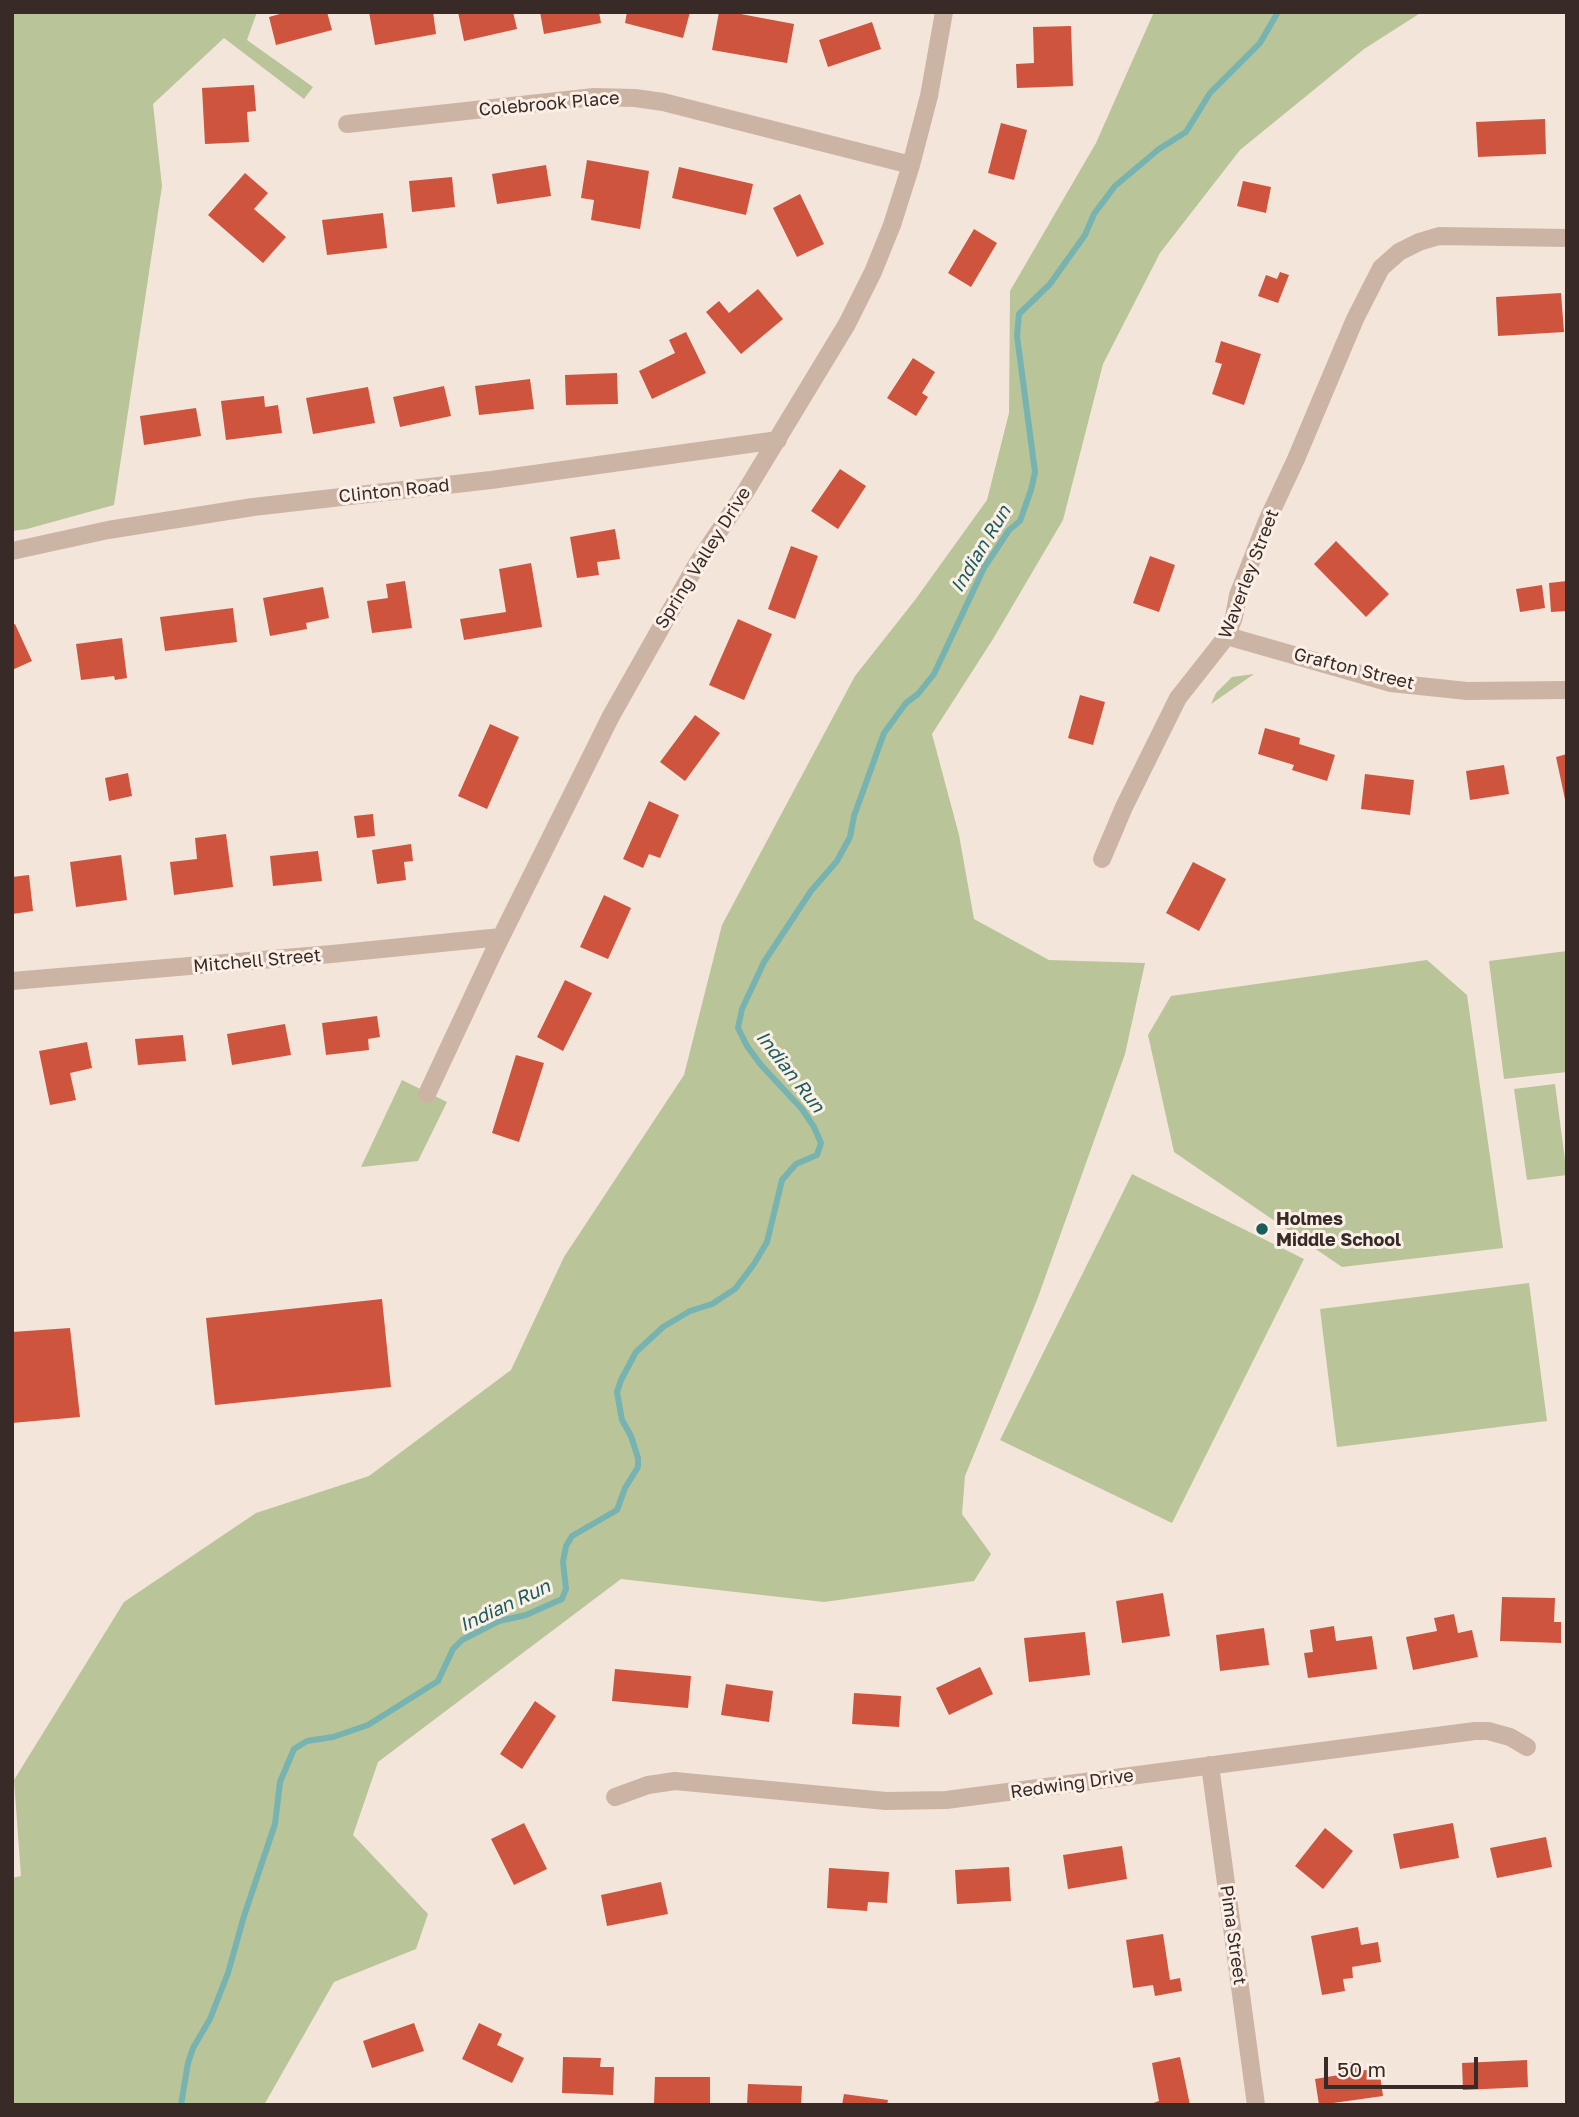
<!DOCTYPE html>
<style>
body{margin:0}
#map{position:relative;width:1579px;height:2117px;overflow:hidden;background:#f3e5da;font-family:"Golos Text",sans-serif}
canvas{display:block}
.frame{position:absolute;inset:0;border:14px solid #382b27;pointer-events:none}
.scale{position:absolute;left:1324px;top:2057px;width:154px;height:32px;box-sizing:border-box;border:4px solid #382b27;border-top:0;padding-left:9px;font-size:21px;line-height:24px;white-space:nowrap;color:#382b27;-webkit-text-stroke:5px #fbf0e7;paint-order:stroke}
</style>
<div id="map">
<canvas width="1579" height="2117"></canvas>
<div class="frame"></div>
<div class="scale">50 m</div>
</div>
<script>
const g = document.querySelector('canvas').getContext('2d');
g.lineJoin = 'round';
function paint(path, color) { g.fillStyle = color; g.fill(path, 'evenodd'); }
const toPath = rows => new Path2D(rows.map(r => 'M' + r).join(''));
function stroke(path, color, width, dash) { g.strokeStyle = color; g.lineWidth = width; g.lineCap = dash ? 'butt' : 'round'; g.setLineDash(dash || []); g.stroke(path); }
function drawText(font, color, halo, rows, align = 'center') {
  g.font = font + ' "Golos Text",sans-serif'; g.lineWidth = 6; g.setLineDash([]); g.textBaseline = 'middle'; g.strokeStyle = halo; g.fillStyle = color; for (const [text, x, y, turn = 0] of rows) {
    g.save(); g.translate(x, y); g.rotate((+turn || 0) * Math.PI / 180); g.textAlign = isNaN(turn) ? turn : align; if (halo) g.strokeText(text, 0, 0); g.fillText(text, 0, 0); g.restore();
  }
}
const green = toPath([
 [12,12,257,12,247,40,313,87,304,99,224,38,153,104,162,186,114,505,27,529,12,531],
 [1154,12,1422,12,1364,49,1240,150,1160,253,1103,364,1063,520,993,639,932,734,959,835,974,919,1049,960,1145,963,1125,1054,1037,1300,965,1476,962,1514,991,1554,974,1581,824,1602,621,1579,378,1762,353,1835,428,1914,416,1949,334,1982,264,2105,12,2105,12,1878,21,1876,14,1780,124,1602,256,1513,369,1476,511,1370,564,1257,684,1075,722,925,855,676,915,600,987,500,1009,413,1010,291,1096,143],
 [1254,674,1211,704,1216,693,1232,677],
 [1567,951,1567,1072,1504,1079,1489,961],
 [1427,960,1467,995,1503,1248,1342,1267,1174,1152,1148,1035,1171,996],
 [402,1080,447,1102,418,1161,361,1167],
 [1555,1084,1567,1175,1527,1180,1514,1089],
 [1132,1174,1304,1259,1172,1523,1000,1440],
 [1529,1283,1547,1421,1337,1447,1320,1309]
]);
const stream = toPath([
 [181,2105,188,2063,193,2048,210,2019,228,1973,244,1916,275,1824,280,1782,294,1749,307,1741,333,1737,368,1725,438,1681,453,1649,462,1640,499,1621,526,1615,562,1599,566,1589,563,1562,566,1546,572,1536,617,1510,625,1488,638,1467,638,1458,631,1436,622,1420,617,1392,621,1380,636,1352,663,1327,690,1311,712,1304,735,1289,754,1264,767,1242,782,1180,796,1164,817,1155,821,1143,814,1127,802,1109,761,1065,747,1046,738,1028,742,1009,764,962,811,891,837,861,850,837,854,816,884,733,906,703,918,694,934,674,984,568,1009,530,1020,521,1031,490,1035,472,1017,336,1019,314,1050,284,1085,235,1094,214,1115,186,1159,149,1186,132,1210,93,1260,43,1278,12]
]);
const building = toPath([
 [287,12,327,12,332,30,276,45,269,17],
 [369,12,433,12,436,34,375,45],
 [458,12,513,12,517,29,464,41],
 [540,12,599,12,601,23,544,34],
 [627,12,690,12,683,38,625,23],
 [719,12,730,12,794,24,787,63,712,50],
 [872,22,881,49,828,67,819,40],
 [1071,26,1073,86,1017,88,1016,64,1034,63,1033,27],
 [254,85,256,111,247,112,249,142,205,144,202,88],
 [1545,119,1546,154,1478,157,1476,122],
 [1001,123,1027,130,1014,180,988,173],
 [587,160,649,171,640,229,591,220,594,200,581,198],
 [546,165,551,196,497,204,492,174],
 [679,167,753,184,746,215,672,198],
 [245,173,268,193,254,209,286,237,263,263,208,215],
 [452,177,455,207,412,212,409,181],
 [1243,181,1271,187,1266,213,1237,206],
 [800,194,824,244,797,257,773,208],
 [383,213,387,248,327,255,322,220],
 [974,229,997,243,971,287,948,273],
 [1280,272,1289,275,1278,303,1258,296,1266,275,1277,279],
 [758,289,783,319,741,354,706,312,719,301,729,313],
 [1561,293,1564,332,1498,336,1496,297],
 [686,332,706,373,652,399,639,371,675,353,669,340],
 [1221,341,1261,354,1244,405,1212,394,1222,364,1215,362],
 [913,358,935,372,922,393,928,397,916,416,887,398],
 [617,373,618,404,566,405,565,375],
 [530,379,534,409,479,415,475,386],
 [444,386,451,416,400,427,393,397],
 [368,387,375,423,313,434,306,398],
 [264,396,265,407,278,405,282,433,226,440,221,401],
 [196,408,201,436,144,445,140,416],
 [840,469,866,486,838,529,811,511],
 [615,529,620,559,597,562,599,575,577,578,570,537],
 [1336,541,1389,594,1366,617,1314,564],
 [791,546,818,556,795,619,768,609],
 [1150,556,1175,565,1159,612,1133,603],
 [531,563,542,627,464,640,460,619,506,612,499,569],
 [405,581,412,628,372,633,367,601,388,598,386,584],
 [1567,581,1567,611,1551,612,1549,583],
 [1542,585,1545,608,1520,612,1516,589],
 [323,587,329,618,306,623,307,629,270,636,263,598],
 [233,608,237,642,165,651,160,617],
 [738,619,772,634,744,700,709,685],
 [15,624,32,661,12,670,12,625],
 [122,638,127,678,115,680,114,676,81,680,76,644],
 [1080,695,1105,702,1093,745,1068,738],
 [695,715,720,733,685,781,660,762],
 [490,724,519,737,487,809,458,796],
 [1265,728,1300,738,1299,744,1335,755,1327,781,1292,770,1294,765,1258,754],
 [1567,754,1567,804,1566,804,1556,757],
 [1504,765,1509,794,1470,800,1466,771],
 [128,773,132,796,109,801,105,778],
 [1365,774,1414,780,1410,815,1361,809],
 [649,801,679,815,660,858,649,854,643,868,623,859],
 [373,814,375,836,357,838,354,816],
 [226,834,233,887,174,895,170,862,197,859,195,838],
 [411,844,413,861,404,862,406,880,377,884,372,850],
 [318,851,322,881,273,886,270,856],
 [121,855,127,900,76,907,70,862],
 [1193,862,1226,879,1199,931,1166,913],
 [29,875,33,911,12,914,12,877],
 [604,895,631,908,608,959,580,947],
 [565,980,592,993,563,1051,537,1037],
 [377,1016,380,1037,368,1039,369,1050,326,1055,322,1023],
 [285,1024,291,1055,232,1065,227,1034],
 [183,1035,186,1061,138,1065,135,1039],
 [87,1042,92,1068,70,1073,76,1100,50,1105,39,1051],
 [516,1055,544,1063,519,1142,492,1133],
 [382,1299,391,1387,215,1405,206,1318],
 [70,1328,80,1417,12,1423,12,1332],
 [1163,1593,1170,1636,1122,1643,1116,1601],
 [1502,1597,1555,1598,1554,1622,1561,1622,1561,1643,1500,1641],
 [1454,1614,1458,1633,1472,1630,1478,1657,1413,1670,1406,1637,1437,1631,1434,1618],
 [1334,1626,1336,1641,1372,1636,1377,1669,1308,1678,1304,1653,1313,1652,1310,1630],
 [1264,1628,1269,1665,1220,1671,1216,1635],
 [1085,1632,1090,1675,1029,1682,1024,1638],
 [980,1667,993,1694,949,1715,936,1688],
 [615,1669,691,1676,688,1708,612,1701],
 [726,1684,773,1691,769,1722,721,1715],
 [854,1693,901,1696,899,1727,852,1724],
 [535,1701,556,1716,522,1769,500,1754],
 [524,1823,547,1869,514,1885,491,1839],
 [1453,1823,1459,1858,1400,1869,1393,1834],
 [1325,1828,1353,1851,1323,1889,1295,1866],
 [1546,1837,1552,1867,1497,1878,1490,1848],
 [1122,1846,1127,1879,1068,1889,1063,1855],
 [1009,1867,1011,1901,957,1904,955,1870],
 [829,1868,889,1872,887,1903,868,1902,867,1911,827,1908],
 [661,1882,668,1914,607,1926,601,1895],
 [1358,1927,1361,1945,1378,1942,1381,1962,1352,1967,1353,1978,1343,1979,1345,1991,1322,1995,1311,1936],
 [1163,1934,1170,1980,1180,1978,1182,1991,1155,1996,1153,1985,1133,1988,1126,1940],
 [414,2023,424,2051,372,2068,363,2041],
 [479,2023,502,2034,497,2045,524,2058,512,2083,462,2059],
 [563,2057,601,2058,600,2067,614,2067,613,2095,562,2093],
 [1180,2057,1190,2105,1148,2105,1159,2101,1152,2063],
 [1527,2060,1528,2087,1463,2090,1462,2063],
 [1357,2061,1359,2071,1379,2068,1383,2096,1319,2105,1315,2079,1339,2075,1337,2064],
 [655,2077,710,2077,710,2104,654,2103],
 [748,2084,802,2086,801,2105,747,2105],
 [844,2094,888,2100,887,2105,842,2105]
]);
const street = toPath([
 [347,124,594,97,635,98,663,102,911,165],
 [12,551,108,530,253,507,491,480,778,440],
 [1227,636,1391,683,1467,691,1567,690],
 [1102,859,1124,807,1178,698,1227,636,1234,617,1238,595,1267,521,1296,459,1355,319,1381,268,1399,252,1419,242,1439,236,1567,238],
 [12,981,332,954,501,937],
 [427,1094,494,951,611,716,697,564,744,494,847,324,873,272,892,225,911,165,929,96,944,12],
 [1210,1765,1256,2105],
 [615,1797,648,1785,675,1781,886,1801,946,1800,1475,1731,1488,1731,1510,1737,1527,1747]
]);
const markers = [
 [1262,1229,7,"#1a5c5b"]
];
const streetNames = [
 ["Colebrook Place",549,104,-5],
 ["Clinton Road",394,491,-6],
 ["Spring Valley Drive",703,558,-58],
 ["Waverley Street",1249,574,-69],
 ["Grafton Street",1354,669,14],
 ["Mitchell Street",257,961,-5],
 ["Redwing Drive",1072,1784,-8],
 ["Pima Street",1233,1935,82]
];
const poiNames = [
 ["Holmes",1276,1219],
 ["Middle School",1276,1240]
];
const waterNames = [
 ["Indian Run",981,549,-59],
 ["Indian Run",790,1072,52],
 ["Indian Run",505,1606,-25]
];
paint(green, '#b9c499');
stroke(stream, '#77b3b0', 6);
paint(building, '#ce543e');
stroke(street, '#ccb4a5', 18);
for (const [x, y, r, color] of markers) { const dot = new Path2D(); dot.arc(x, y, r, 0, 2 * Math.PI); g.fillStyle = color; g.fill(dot); stroke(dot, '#fbf0e7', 2.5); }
drawText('18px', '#382b27', '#fbf0e7', streetNames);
drawText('bold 18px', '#382b27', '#fbf0e7', poiNames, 'left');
drawText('italic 19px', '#1a5c5b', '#fbf0e7', waterNames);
</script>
